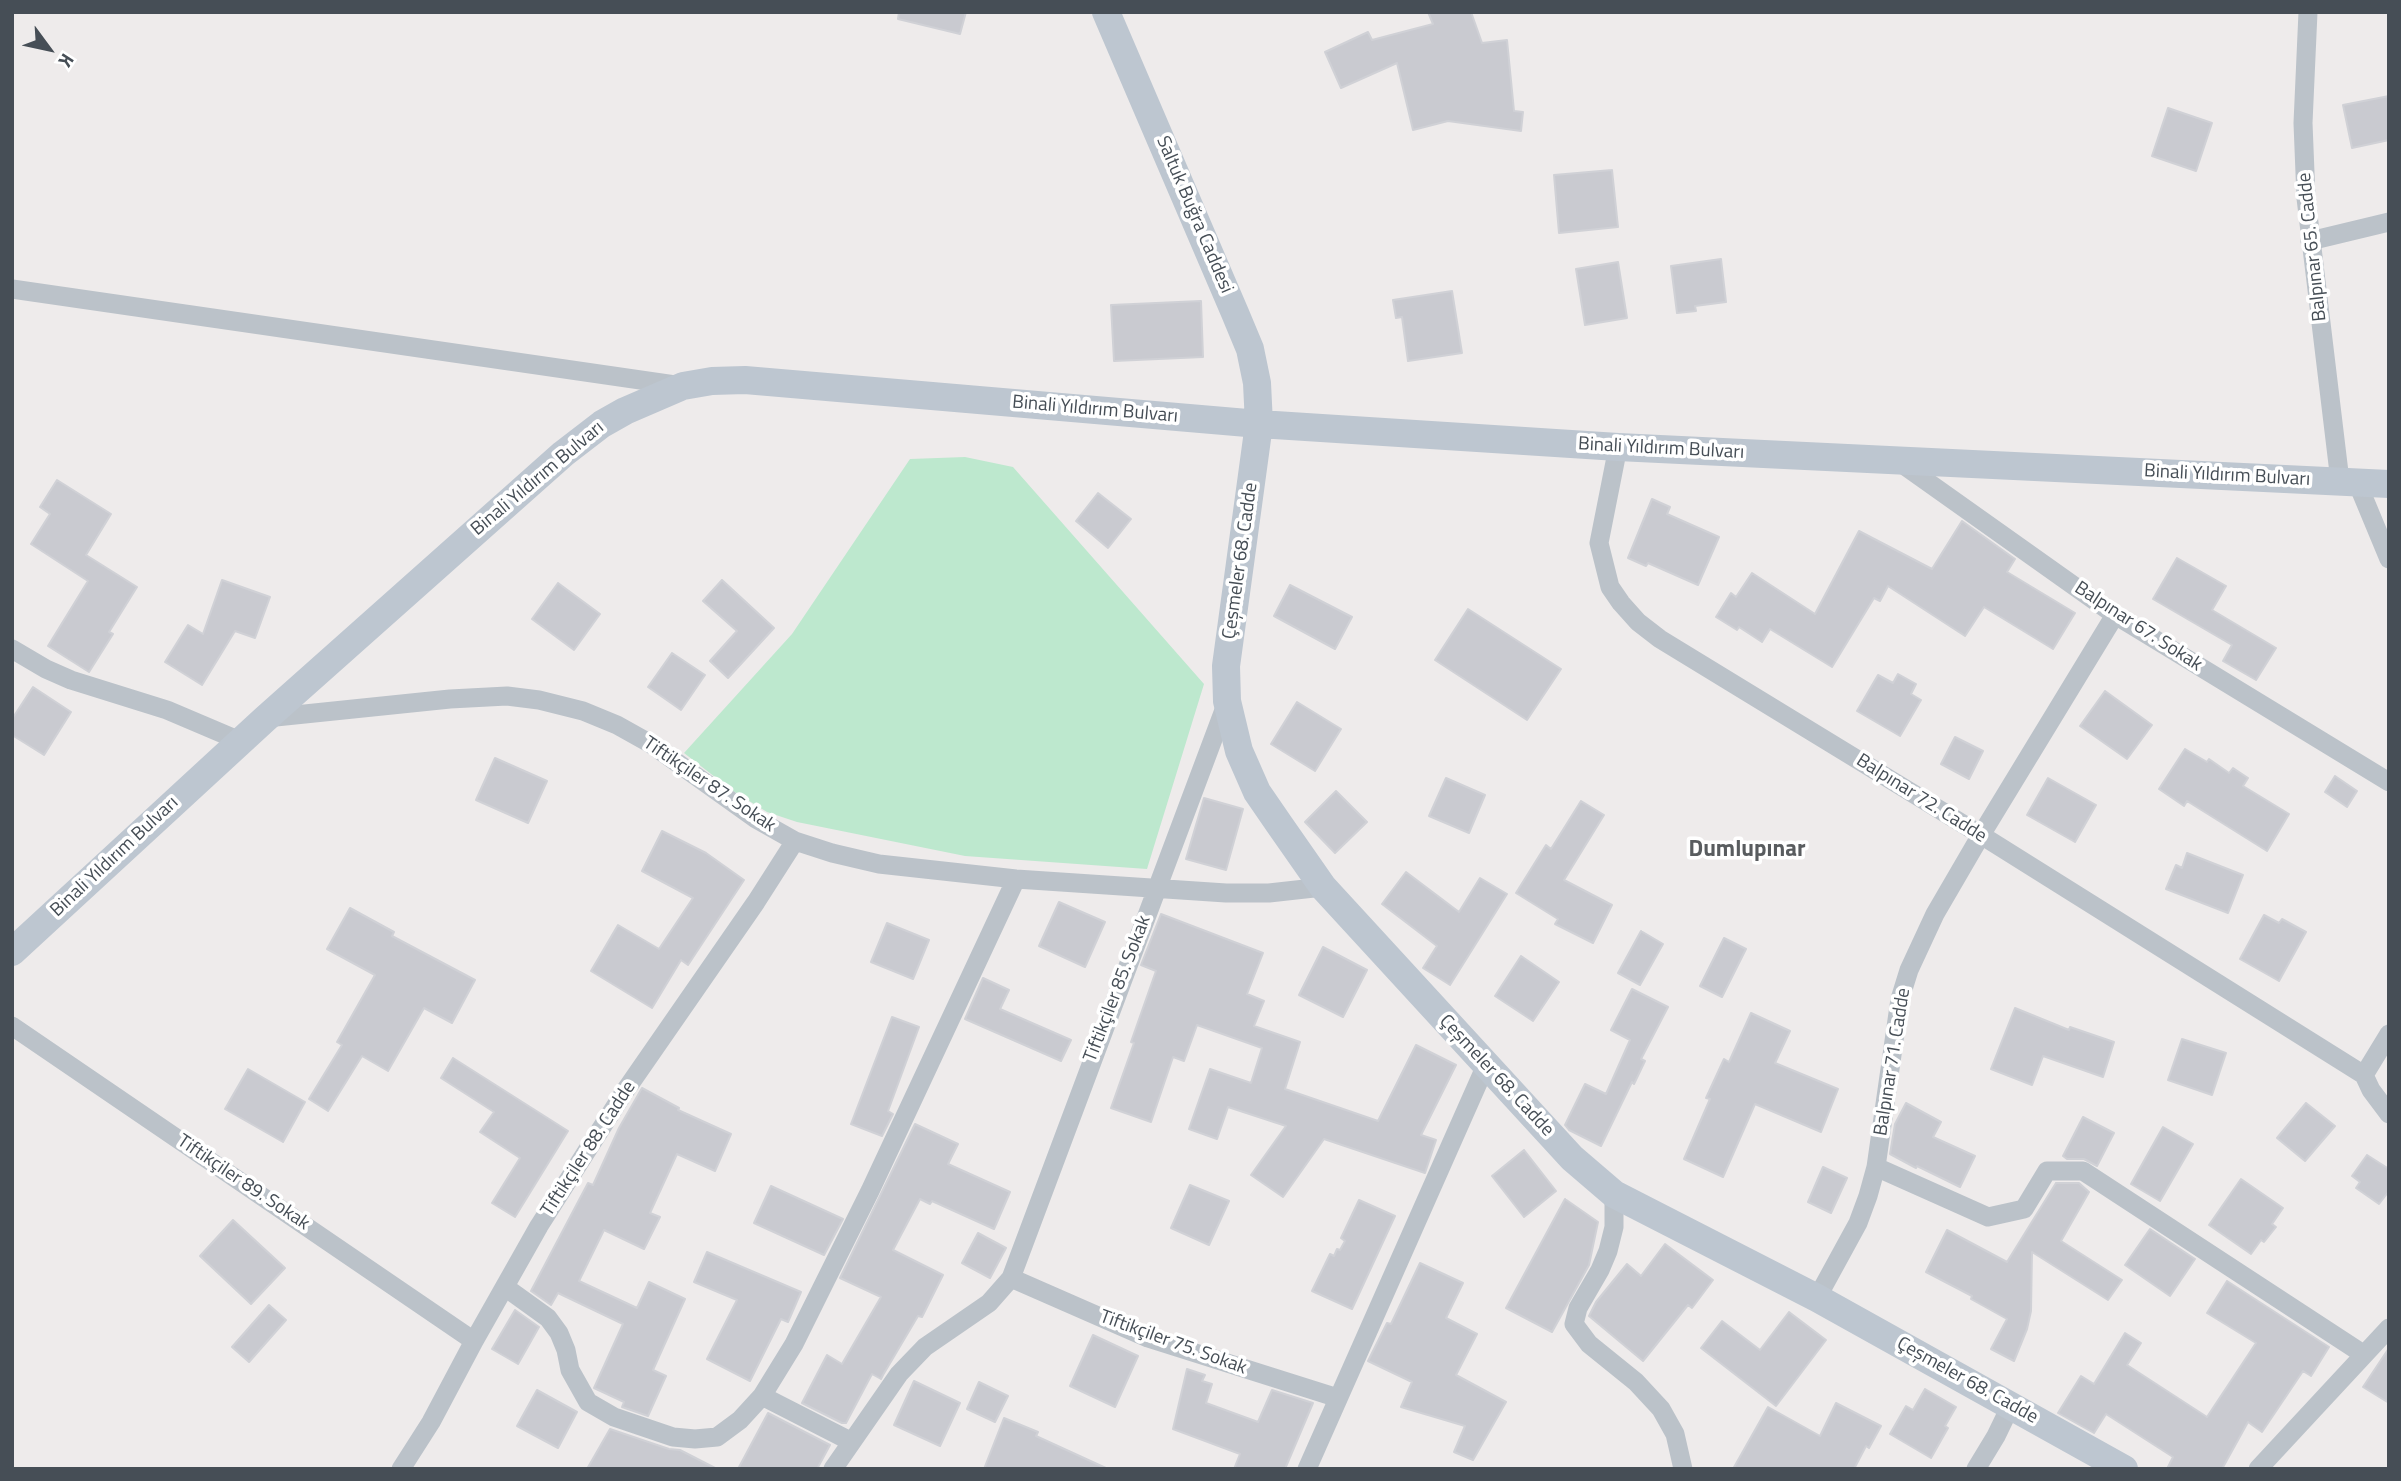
<!DOCTYPE html>
<meta charset="utf-8">
<style>
body{margin:0}
#map{position:relative;width:2401px;height:1481px;overflow:hidden;background:#eeebeb;font-family:"Titillium Web",sans-serif}
canvas{display:block}
.frame{position:absolute;inset:0;border:14px solid #464e56;pointer-events:none}
.north{position:absolute;left:14px;top:14px;width:70px;height:70px;-webkit-text-stroke:5px #fff;paint-order:stroke;rotate:123deg;font-size:19px;font-weight:700;line-height:28px;text-align:center;color:#464e56}
.north::after{content:'';display:block;margin:auto;width:24px;height:32px;background:#464e56;clip-path:polygon(50% 0,100% 100%,50% 72%,0 100%)}
</style>
<div id="map">
<canvas width="2401" height="1481"></canvas>
<div class="frame"></div>
<div class="north">K</div>
</div>
<script>
const g = document.querySelector('canvas').getContext('2d');
g.lineJoin = 'round';
function paint(path, color) { g.fillStyle = color; g.fill(path, 'evenodd'); }
const toPath = rows => new Path2D(rows.map(r => 'M' + r).join(''));
function stroke(path, color, width, dash) { g.strokeStyle = color; g.lineWidth = width; g.lineCap = dash ? 'butt' : 'round'; g.setLineDash(dash || []); g.stroke(path); }
function drawText(font, color, halo, rows, align = 'center') {
  g.font = font + ' "Titillium Web",sans-serif'; g.lineWidth = 7; g.setLineDash([]); g.textBaseline = 'middle'; g.strokeStyle = halo; g.fillStyle = color; for (const [text, x, y, turn = 0] of rows) {
    g.save(); g.translate(x, y); g.rotate((+turn || 0) * Math.PI / 180); g.textAlign = isNaN(turn) ? turn : align; if (halo) g.strokeText(text, 0, 0); g.fillText(text, 0, 0); g.restore();
  }
}
const green = toPath([
 [965,457,1013,467,1204,684,1147,869,965,856,797,822,767,812,733,791,684,753,792,634,910,459]
]);
const building = toPath([
 [899,12,966,12,960,34,898,19,899,12],
 [1428,12,1471,12,1482,43,1507,40,1514,111,1523,112,1521,131,1448,121,1413,130,1397,63,1341,88,1325,52,1368,32,1372,40,1433,24,1428,12],
 [2389,96,2389,140,2352,148,2343,105,2389,96],
 [2168,108,2212,123,2196,171,2152,156,2168,108],
 [1612,170,1618,227,1559,233,1554,175,1612,170],
 [1721,259,1726,302,1695,306,1696,311,1677,313,1671,266,1721,259],
 [1618,262,1627,318,1585,325,1576,269,1618,262],
 [1452,291,1462,353,1408,361,1402,317,1396,318,1393,300,1452,291],
 [1201,301,1203,357,1114,361,1111,305,1201,301],
 [57,480,111,514,86,555,137,587,109,632,113,634,89,672,48,646,88,581,31,544,50,514,40,507,57,480],
 [1098,493,1131,519,1108,548,1076,521,1098,493],
 [1652,499,1670,507,1667,514,1719,537,1698,585,1648,563,1646,566,1628,558,1652,499],
 [1962,521,2015,559,2007,572,2075,613,2053,649,1984,607,1965,636,1888,586,1880,601,1874,598,1832,667,1770,629,1762,642,1739,627,1737,630,1716,617,1731,593,1736,597,1752,573,1815,614,1859,531,1932,569,1962,521],
 [2177,558,2226,586,2212,610,2276,648,2256,680,2223,661,2232,645,2153,599,2177,558],
 [222,580,270,597,255,638,235,631,202,685,165,662,188,625,203,634,222,580],
 [722,580,774,628,728,678,710,661,737,631,703,601,722,580],
 [558,583,600,614,574,650,532,619,558,583],
 [1290,585,1352,617,1335,649,1274,616,1290,585],
 [1468,609,1561,669,1527,720,1435,660,1468,609],
 [672,653,705,675,681,710,648,687,672,653],
 [1898,674,1916,684,1911,694,1921,700,1900,736,1857,711,1878,675,1893,683,1898,674],
 [33,687,71,712,44,755,12,735,12,719,33,687],
 [2105,691,2152,725,2127,759,2080,726,2105,691],
 [1297,702,1341,729,1315,771,1271,744,1297,702],
 [1955,737,1983,751,1969,779,1941,764,1955,737],
 [2185,749,2207,762,2209,759,2229,773,2233,768,2248,778,2243,786,2289,814,2267,851,2187,801,2184,806,2159,789,2185,749],
 [495,758,547,781,528,823,476,800,495,758],
 [2335,776,2357,791,2347,807,2325,792,2335,776],
 [1446,778,1485,795,1469,833,1429,816,1446,778],
 [2048,778,2096,805,2075,842,2027,815,2048,778],
 [1336,791,1367,822,1335,853,1305,822,1336,791],
 [1204,798,1243,809,1226,870,1186,859,1204,798],
 [1581,801,1604,815,1564,880,1612,905,1593,943,1555,924,1558,919,1516,893,1546,845,1551,849,1581,801],
 [662,831,706,853,744,880,688,965,681,960,652,1008,591,971,618,925,659,949,693,898,642,871,662,831],
 [2187,853,2243,875,2228,913,2166,889,2176,865,2182,868,2187,853],
 [1406,872,1459,912,1480,878,1507,894,1450,985,1423,968,1437,946,1382,904,1406,872],
 [1059,902,1105,922,1085,967,1039,946,1059,902],
 [350,908,394,932,392,936,475,980,452,1023,424,1008,388,1071,362,1056,328,1111,309,1099,342,1045,337,1042,375,975,327,949,350,908],
 [1161,914,1263,953,1247,994,1264,1001,1254,1026,1300,1042,1285,1089,1378,1121,1416,1045,1456,1065,1421,1135,1436,1140,1425,1173,1324,1139,1283,1197,1251,1175,1286,1126,1228,1107,1217,1139,1189,1129,1210,1069,1251,1083,1262,1048,1197,1025,1184,1061,1173,1057,1151,1122,1111,1108,1134,1043,1131,1042,1156,971,1141,965,1161,914],
 [2264,915,2279,923,2282,919,2306,932,2279,981,2240,959,2264,915],
 [887,923,929,940,913,979,871,962,887,923],
 [1641,931,1663,944,1640,985,1618,973,1641,931],
 [1724,938,1746,949,1722,997,1700,986,1724,938],
 [1323,947,1367,970,1343,1017,1299,995,1323,947],
 [1521,956,1559,982,1533,1021,1495,996,1521,956],
 [983,978,1009,990,1000,1009,1071,1040,1061,1061,965,1019,983,978],
 [1632,989,1668,1007,1641,1059,1645,1061,1634,1084,1632,1082,1601,1146,1569,1130,1565,1125,1585,1084,1606,1094,1630,1040,1611,1030,1632,989],
 [2015,1008,2069,1030,2070,1027,2114,1042,2103,1077,2043,1056,2032,1085,1991,1069,2015,1008],
 [1751,1013,1790,1031,1775,1063,1838,1089,1821,1132,1755,1104,1723,1177,1684,1159,1710,1099,1706,1098,1724,1059,1729,1062,1751,1013],
 [892,1017,919,1027,888,1111,893,1114,882,1136,851,1124,892,1017],
 [2182,1039,2226,1053,2212,1095,2168,1080,2182,1039],
 [453,1058,568,1131,515,1217,492,1203,520,1158,480,1132,494,1112,441,1078,453,1058],
 [248,1069,305,1102,283,1142,225,1109,248,1069],
 [642,1088,679,1108,678,1110,731,1134,715,1171,677,1154,650,1213,660,1217,644,1249,604,1230,579,1281,637,1308,649,1282,685,1299,653,1370,666,1376,648,1416,622,1407,624,1402,594,1388,623,1324,558,1293,551,1305,531,1291,588,1183,593,1185,619,1128,642,1088],
 [1906,1103,1941,1122,1933,1137,1975,1156,1960,1187,1917,1166,1916,1168,1890,1154,1895,1124,1906,1103],
 [2306,1103,2335,1126,2305,1161,2277,1138,2306,1103],
 [2083,1117,2114,1133,2097,1166,2084,1159,2067,1159,2063,1156,2083,1117],
 [915,1124,958,1144,948,1164,1010,1192,994,1229,932,1201,930,1204,920,1199,893,1250,943,1275,922,1317,918,1316,883,1375,881,1379,872,1374,846,1423,842,1423,802,1403,827,1355,842,1364,881,1297,840,1278,915,1124],
 [2163,1127,2193,1144,2160,1201,2131,1184,2163,1127],
 [1524,1150,1556,1191,1524,1217,1492,1176,1524,1150],
 [2367,1155,2389,1169,2389,1191,2379,1204,2356,1188,2360,1182,2352,1176,2367,1155],
 [1823,1167,1847,1178,1831,1213,1808,1202,1823,1167],
 [2241,1179,2283,1208,2272,1224,2276,1227,2264,1242,2261,1240,2251,1254,2209,1225,2241,1179],
 [2056,1183,2079,1183,2089,1192,2061,1241,2122,1280,2108,1300,2032,1252,2031,1311,2027,1329,2014,1361,1991,1349,2007,1319,1971,1299,1972,1296,1926,1272,1947,1230,2007,1262,2056,1183],
 [1190,1185,1229,1201,1209,1245,1171,1228,1190,1185],
 [771,1186,843,1219,824,1255,754,1223,771,1186],
 [1565,1199,1598,1222,1589,1265,1552,1332,1506,1308,1565,1199],
 [1359,1200,1395,1216,1352,1309,1312,1291,1330,1254,1334,1256,1337,1249,1340,1250,1345,1241,1341,1238,1359,1200],
 [233,1220,285,1268,251,1304,200,1256,233,1220],
 [2150,1229,2195,1259,2170,1296,2125,1265,2150,1229],
 [978,1233,1006,1248,990,1278,962,1263,978,1233],
 [1665,1244,1713,1280,1692,1308,1688,1305,1643,1361,1589,1316,1596,1302,1627,1264,1641,1276,1665,1244],
 [707,1252,801,1292,788,1322,781,1319,750,1381,707,1359,737,1300,694,1282,707,1252],
 [1420,1263,1463,1283,1446,1318,1477,1334,1456,1375,1506,1402,1473,1460,1454,1452,1465,1426,1401,1407,1412,1382,1368,1361,1387,1323,1391,1324,1420,1263],
 [2227,1281,2329,1347,2311,1376,2303,1371,2262,1432,2248,1422,2222,1469,2167,1469,2173,1457,2106,1414,2094,1433,2058,1413,2081,1376,2094,1384,2125,1333,2141,1343,2127,1365,2207,1417,2256,1343,2207,1313,2227,1281],
 [269,1305,286,1320,249,1362,232,1347,269,1305],
 [515,1310,539,1327,518,1364,492,1349,515,1310],
 [1789,1312,1826,1340,1776,1406,1701,1348,1722,1321,1760,1350,1789,1312],
 [1093,1335,1138,1356,1115,1407,1070,1386,1093,1335],
 [2389,1348,2389,1403,2363,1387,2389,1348],
 [1187,1369,1205,1375,1202,1381,1212,1384,1206,1403,1258,1422,1272,1390,1313,1403,1285,1469,1234,1469,1240,1454,1173,1429,1187,1369],
 [914,1381,960,1403,940,1446,894,1425,914,1381],
 [979,1382,1008,1396,995,1422,967,1409,979,1382],
 [1925,1389,1956,1407,1945,1426,1948,1428,1931,1458,1890,1434,1906,1406,1913,1410,1925,1389],
 [537,1390,577,1412,558,1448,517,1426,537,1390],
 [1836,1403,1881,1426,1869,1448,1866,1446,1854,1469,1733,1469,1768,1407,1820,1436,1836,1403],
 [768,1413,830,1445,817,1469,738,1469,768,1413],
 [1004,1418,1038,1432,1036,1436,1108,1469,984,1469,1004,1418],
 [610,1429,669,1449,680,1450,717,1469,587,1469,610,1429]
]);
const street = toPath([
 [2308,12,2303,123,2306,198,2340,481],
 [2310,241,2389,222],
 [12,289,682,386],
 [1618,447,1599,543,1610,587,1621,603,1638,622,1660,639,1981,835,2364,1075],
 [1898,461,2115,615,2389,782],
 [2357,482,2389,559],
 [12,649,46,669,71,680,167,710,240,741],
 [266,718,450,699,507,696,539,700,583,711,617,725,651,744,756,819,795,841,832,853,879,864,1016,879,1226,893,1269,893,1323,887],
 [12,1026,474,1341],
 [2389,1034,2364,1075,2371,1090,2389,1114],
 [1876,1167,1988,1217,2024,1209,2047,1171,2083,1171,2363,1354],
 [1614,1194,1614,1227,1608,1251,1600,1270,1578,1308,1574,1324,1589,1344,1636,1382,1661,1409,1675,1434,1683,1469],
 [1011,1278,1148,1338,1338,1398],
 [505,1287,548,1318,559,1333,566,1350,570,1370,588,1402,614,1417,673,1437,695,1439,717,1437,740,1420,762,1396,794,1344,870,1191,1016,879],
 [1817,1298,1858,1223,1868,1196,1876,1167,1900,999,1909,970,1935,914,1981,835,2115,615],
 [762,1396,852,1442],
 [401,1469,431,1422,474,1341,539,1226,625,1091,756,902,795,841],
 [833,1469,899,1374,925,1347,989,1303,1011,1278,1227,702],
 [1307,1469,1486,1065],
 [1976,1469,1996,1436,2011,1405],
 [2258,1469,2389,1328]
]);
const secondary = toPath([
 [1106,12,1235,313,1250,349,1257,383,1259,424,1226,666,1227,701,1239,751,1257,792,1279,824,1323,887,1572,1158,1614,1194,1817,1298,2124,1469],
 [12,952,265,719,563,454,602,424,625,411,683,386,712,381,745,380,1259,424,1618,447,2389,484]
]);
const streetNames = [
 ["Saltuk Buğra Caddesi",1194,215,67],
 ["Balpınar 65. Cadde",2313,247,-96],
 ["Binali Yıldırım Bulvarı",1095,410,5],
 ["Binali Yıldırım Bulvarı",1661,449,3],
 ["Binali Yıldırım Bulvarı",2227,476,3],
 ["Binali Yıldırım Bulvarı",538,479,-40],
 ["Çeşmeler 68. Cadde",1241,561,-82],
 ["Balpınar 67. Sokak",2138,627,33],
 ["Tiftikçiler 87. Sokak",709,785,34],
 ["Balpınar 72. Cadde",1921,799,32],
 ["Binali Yıldırım Bulvarı",115,857,-43],
 ["Tiftikçiler 85. Sokak",1118,989,-69],
 ["Balpınar 71. Cadde",1893,1062,-81],
 ["Çeşmeler 68. Cadde",1496,1076,47],
 ["Tiftikçiler 88. Cadde",589,1149,-57],
 ["Tiftikçiler 89. Sokak",243,1183,34],
 ["Tiftikçiler 75. Sokak",1173,1343,20],
 ["Çeşmeler 68. Cadde",1967,1381,29]
];
const quarterNames = [
 ["Dumlupınar",1747,850]
];
paint(green, '#bde8ce');
paint(building, '#c9cad0');
stroke(building, '#d0d1d6', 2);
stroke(street, '#bbc2c9', 19);
stroke(secondary, '#bdc6d0', 28);
drawText('19px', '#464e56', '#fff', streetNames);
drawText('bold 23px', '#595c5f', '#fff', quarterNames);
</script>
